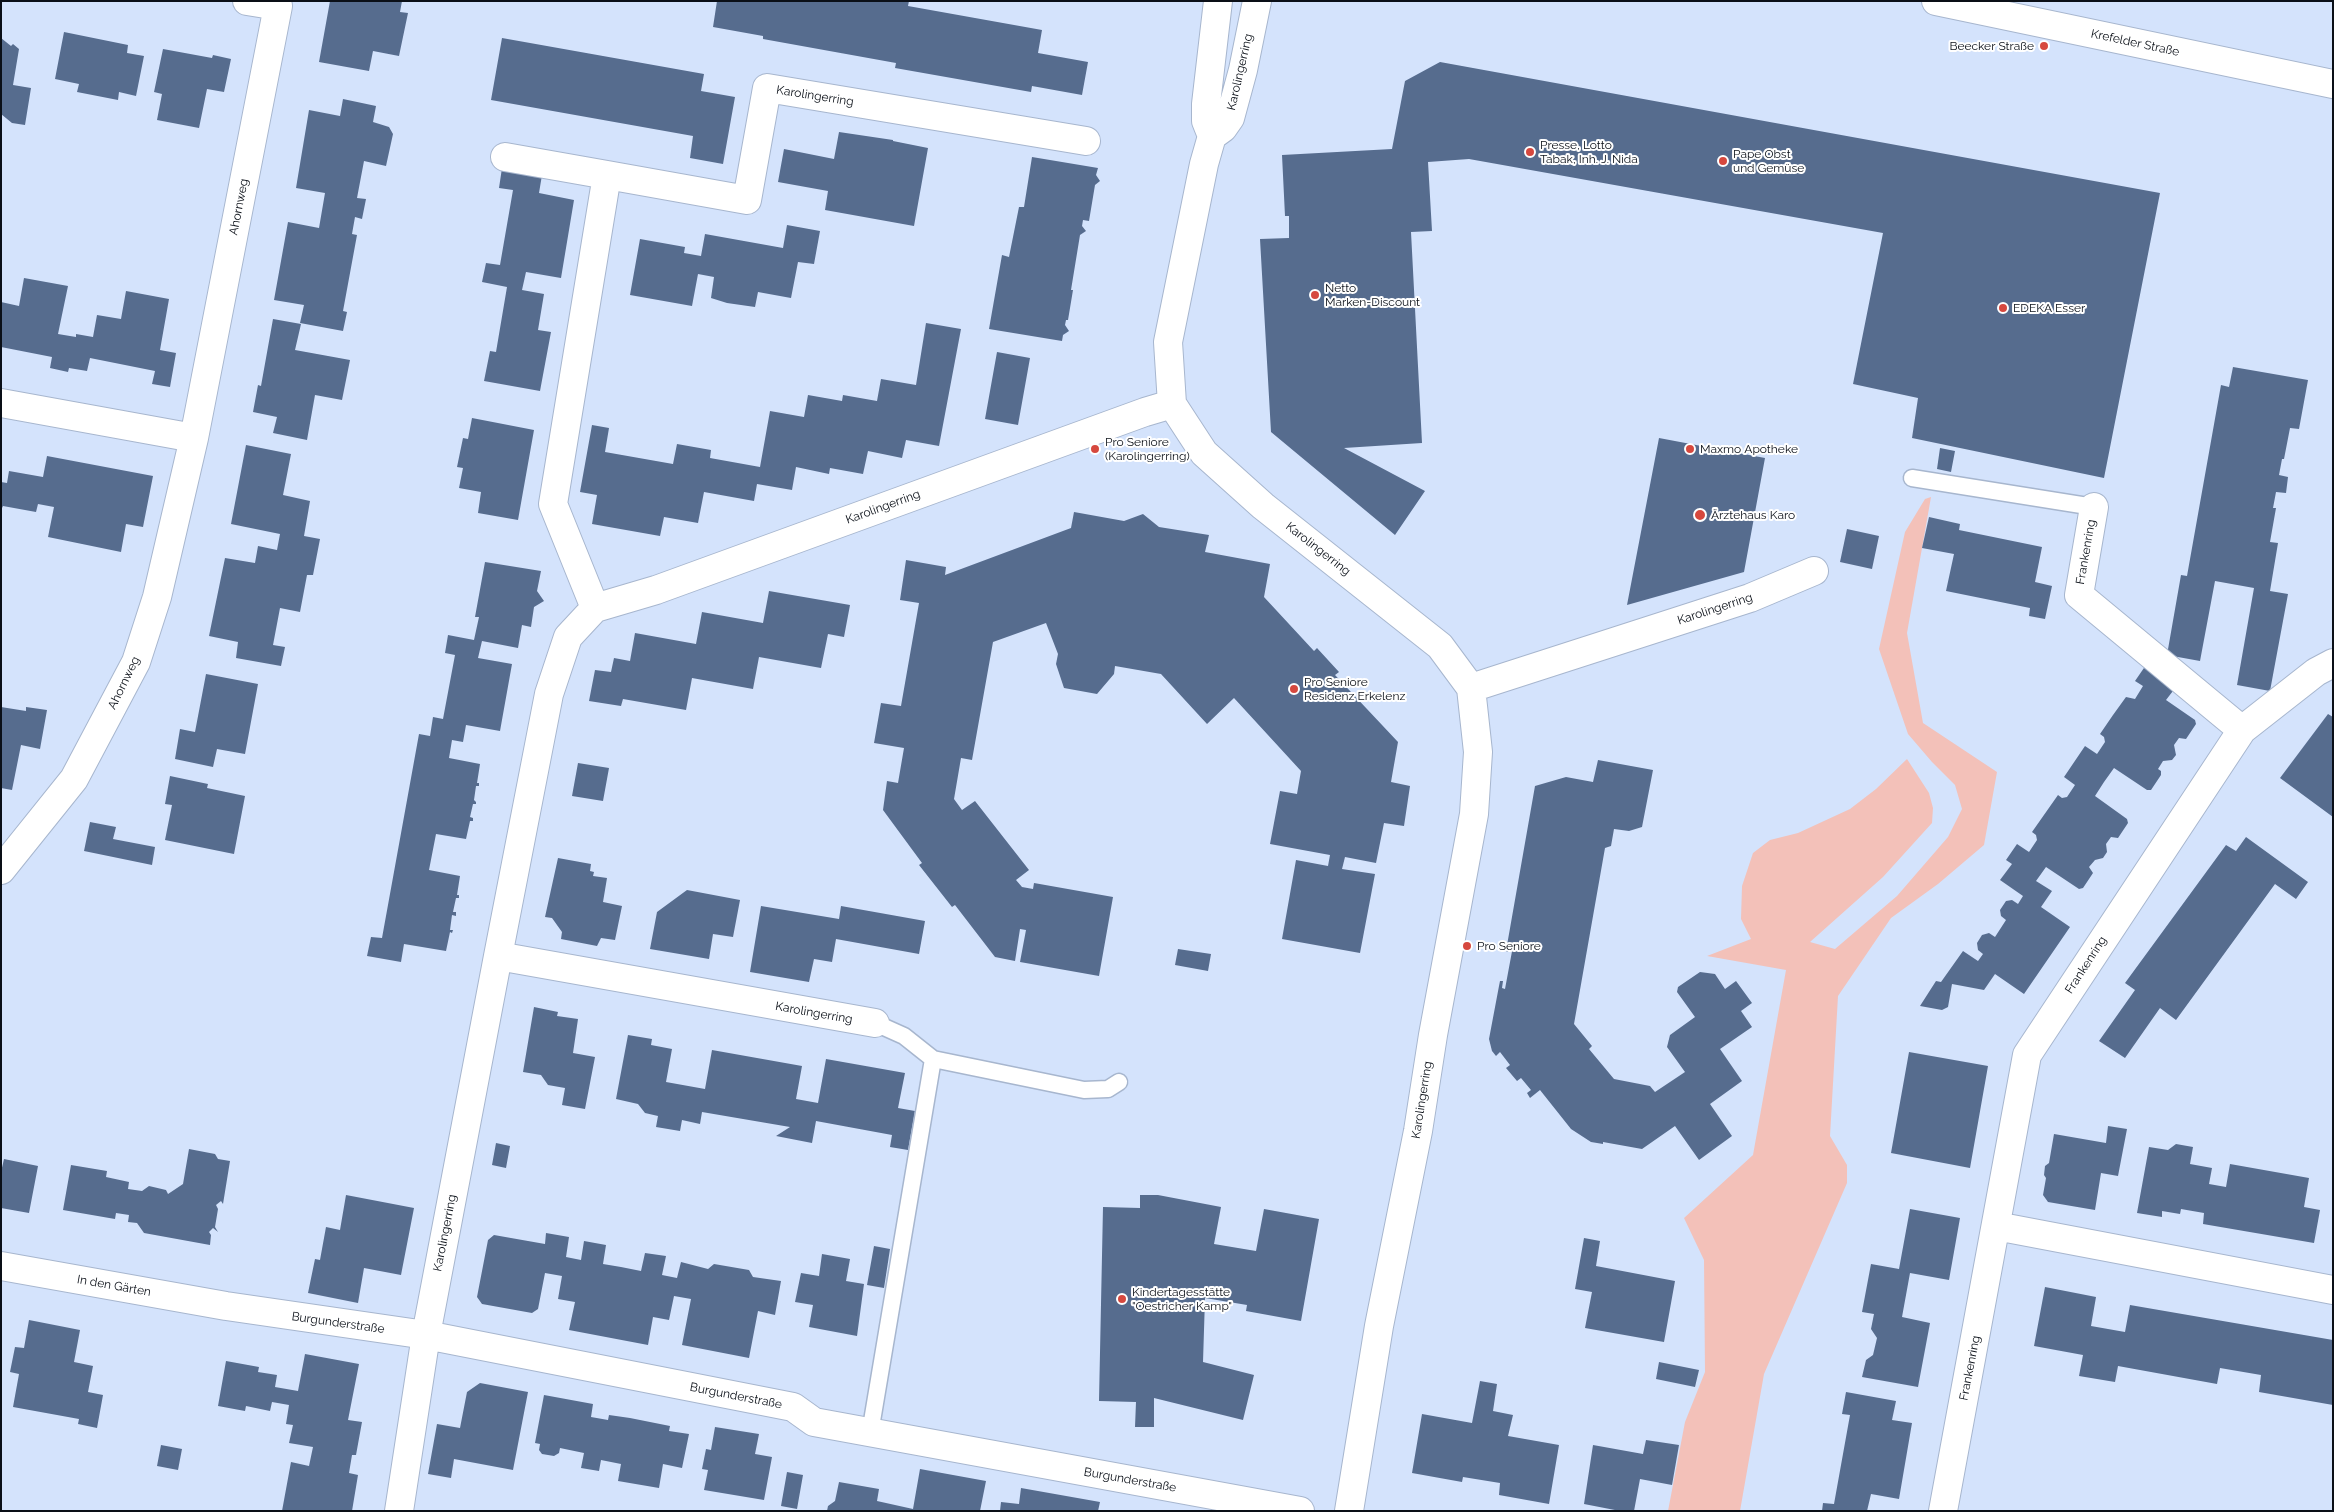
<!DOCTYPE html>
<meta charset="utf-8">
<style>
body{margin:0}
#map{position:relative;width:2334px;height:1512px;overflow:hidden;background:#d4e3fc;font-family:Raleway,sans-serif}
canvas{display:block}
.frame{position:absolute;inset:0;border:2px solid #0a0f17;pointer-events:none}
</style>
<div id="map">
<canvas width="2334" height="1512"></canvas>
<div class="frame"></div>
</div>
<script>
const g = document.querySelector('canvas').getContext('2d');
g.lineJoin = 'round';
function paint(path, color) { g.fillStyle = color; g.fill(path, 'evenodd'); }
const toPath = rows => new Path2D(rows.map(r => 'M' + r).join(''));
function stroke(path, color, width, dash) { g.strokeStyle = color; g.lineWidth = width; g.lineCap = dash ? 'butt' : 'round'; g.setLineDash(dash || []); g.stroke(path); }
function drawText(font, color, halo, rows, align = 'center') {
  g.font = font + ' Raleway,sans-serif'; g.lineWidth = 4; g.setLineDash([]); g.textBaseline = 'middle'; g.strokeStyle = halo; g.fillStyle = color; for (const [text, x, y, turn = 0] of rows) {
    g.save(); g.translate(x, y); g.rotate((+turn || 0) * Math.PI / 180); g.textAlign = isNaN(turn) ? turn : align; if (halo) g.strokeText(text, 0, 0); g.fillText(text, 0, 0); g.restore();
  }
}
const green = toPath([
 [1931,497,1907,633,1923,723,1997,772,1984,845,1938,884,1891,918,1838,996,1830,1136,1847,1165,1847,1183,1764,1374,1740,1511,1668,1511,1685,1422,1705,1372,1704,1260,1684,1218,1753,1155,1786,970,1707,956,1751,939,1741,919,1742,886,1753,853,1770,840,1798,833,1850,809,1876,789,1907,759,1929,793,1933,808,1932,823,1883,877,1810,942,1835,949,1897,896,1948,837,1962,809,1955,785,1932,762,1908,734,1879,649,1905,532,1925,499]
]);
const building = toPath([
 [330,1,402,1,400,12,408,13,399,56,373,51,369,71,319,62],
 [717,1,909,1,908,6,1042,30,1038,53,1088,62,1082,95,1032,86,1031,92,895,68,896,63,763,39,763,36,713,27],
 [64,32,128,45,127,53,144,56,136,96,119,92,118,100,77,92,79,84,55,79],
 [1,38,11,46,13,44,19,49,13,85,31,88,25,125,12,123,1,114],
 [502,38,704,74,701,91,735,97,723,164,690,158,693,136,491,100],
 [163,49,212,58,213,55,231,59,224,92,207,89,199,128,157,120,162,94,154,92],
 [1440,62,2160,193,2104,478,1912,438,1918,398,1853,384,1883,233,1469,159,1428,162,1432,231,1411,232,1422,443,1344,448,1425,491,1395,535,1271,432,1260,239,1289,238,1289,216,1285,216,1282,155,1392,149,1405,81],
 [343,99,376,106,373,122,389,127,393,134,386,166,364,161,357,198,366,199,362,219,355,217,352,234,357,235,343,311,347,312,343,331,300,323,304,305,274,300,288,222,319,228,325,193,296,188,309,110,340,116],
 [839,132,893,140,893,141,928,148,914,226,825,210,828,191,778,182,784,149,834,159],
 [1032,157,1098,168,1096,175,1100,181,1095,185,1089,221,1083,220,1082,226,1086,231,1080,235,1071,290,1073,290,1068,320,1066,320,1065,325,1069,331,1063,335,1062,341,989,329,1002,255,1009,257,1019,207,1024,207],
 [502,168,542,175,539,193,574,200,561,278,526,272,522,290,544,294,538,330,551,332,540,391,484,381,490,351,496,352,507,287,482,282,486,263,500,265,513,190,499,188],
 [787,225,820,231,814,264,798,262,791,298,758,292,755,307,727,303,711,298,714,277,698,274,692,306,630,295,640,239,685,247,684,253,701,256,705,234,783,248],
 [24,278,68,286,58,334,76,337,76,334,93,337,97,315,121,319,126,291,169,299,160,350,176,353,170,387,152,384,155,371,90,358,87,371,69,368,68,372,50,368,52,357,1,347,1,302,19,306],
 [273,319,301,324,295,350,350,360,342,400,315,395,307,440,273,433,277,417,253,412,258,385,261,386],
 [926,323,961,329,939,446,906,440,902,458,868,451,863,474,830,468,829,474,796,467,792,490,757,484,754,501,704,492,698,523,664,517,660,536,592,524,597,495,580,492,592,425,609,428,605,452,673,464,677,444,711,450,710,458,760,467,770,411,804,417,808,395,842,401,843,395,877,401,881,379,916,385],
 [997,352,1030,358,1018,425,985,419],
 [2233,367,2308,380,2299,429,2290,428,2284,459,2282,459,2279,475,2288,477,2286,493,2276,492,2273,508,2276,508,2270,542,2278,543,2270,591,2288,594,2270,691,2237,685,2254,588,2215,581,2200,661,2167,655,2181,575,2187,576,2221,385,2229,387],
 [472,418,534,430,518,520,478,513,481,492,459,488,463,468,457,467,463,438,468,439],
 [1659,438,1765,458,1744,572,1627,605],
 [246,445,291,454,283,495,310,501,304,536,320,539,313,575,307,575,300,612,280,608,273,645,285,647,281,666,236,658,238,642,209,636,225,558,255,563,258,546,277,550,280,534,231,524],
 [1940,448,1955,451,1951,472,1937,469],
 [47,456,153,476,143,527,126,524,121,552,48,537,54,507,38,504,36,512,3,506,1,510,1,482,7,483,9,471,43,477],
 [1074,512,1124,521,1143,514,1159,527,1209,535,1205,552,1270,564,1264,597,1314,651,1317,648,1339,672,1335,675,1398,742,1391,782,1410,786,1404,826,1384,823,1376,863,1345,857,1342,869,1375,874,1360,953,1282,939,1296,860,1328,866,1330,855,1270,844,1280,791,1297,794,1301,771,1234,698,1207,724,1161,674,1115,666,1114,674,1097,694,1064,688,1056,664,1058,654,1046,623,993,642,972,760,961,758,954,799,962,810,975,801,1029,870,1016,880,1022,887,1033,889,1034,883,1113,897,1099,976,1020,962,1026,930,1020,929,1015,961,995,957,955,905,952,907,919,865,922,863,883,810,887,781,898,783,904,748,874,743,881,703,901,706,919,603,900,600,906,560,946,567,945,575,1071,528],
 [1929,517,1960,524,1959,530,2042,547,2035,582,2052,586,2045,619,2029,616,2030,608,1946,591,1954,554,1922,548],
 [1847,529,1879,536,1872,569,1840,562],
 [485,562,541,571,537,591,544,601,534,607,531,627,522,625,518,648,482,641,478,658,512,664,500,731,466,725,463,742,452,740,449,758,480,764,477,783,479,783,479,786,476,786,474,800,476,802,476,804,473,804,470,817,473,818,473,821,470,821,466,839,436,834,429,870,460,876,457,895,459,895,459,898,456,898,453,912,456,912,456,916,452,915,450,930,453,930,452,933,450,932,446,951,404,944,401,962,367,956,371,937,382,938,419,734,430,736,433,717,443,719,455,655,445,653,448,635,474,640,479,617,475,617],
 [769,591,850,605,844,637,828,634,821,668,759,657,753,689,692,678,686,710,623,699,621,706,589,701,595,670,611,672,614,658,630,661,635,633,696,644,702,612,763,623],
 [2146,665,2176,687,2166,700,2195,720,2196,724,2186,739,2179,738,2174,745,2176,755,2172,760,2163,761,2158,769,2161,771,2161,775,2151,790,2147,790,2114,768,2104,782,2095,796,2127,819,2128,823,2118,838,2111,837,2106,844,2107,852,2103,858,2095,860,2089,867,2093,873,2083,888,2079,889,2046,867,2036,881,2052,891,2041,907,2070,927,2024,994,1995,974,1984,990,1952,984,1948,1007,1942,1010,1920,1006,1936,981,1941,982,1963,951,1978,961,1983,954,1978,950,1977,943,1982,935,1989,933,1995,937,2006,920,2001,916,2000,910,2006,901,2012,900,2018,904,2023,896,2000,880,2012,864,2006,860,2017,844,2029,852,2037,840,2036,835,2032,832,2058,795,2062,798,2067,797,2075,785,2064,777,2085,746,2097,754,2105,742,2104,737,2100,734,2113,715,2126,697,2135,699,2143,686,2135,681],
 [206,674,258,684,245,754,217,749,213,767,175,759,180,729,195,732],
 [1,707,26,711,26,707,47,710,40,749,21,745,12,790,1,788],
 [2328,714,2333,717,2333,817,2280,778],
 [1598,760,1653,770,1642,827,1629,831,1614,829,1611,846,1605,848,1574,1024,1592,1046,1589,1049,1614,1079,1650,1086,1655,1092,1685,1072,1667,1047,1670,1035,1695,1017,1677,992,1678,987,1700,972,1715,974,1725,989,1736,981,1752,1003,1741,1011,1752,1027,1720,1049,1742,1081,1710,1104,1732,1136,1699,1160,1675,1126,1642,1149,1603,1142,1603,1144,1591,1142,1571,1129,1540,1090,1530,1098,1527,1093,1531,1090,1521,1078,1517,1081,1506,1068,1510,1065,1500,1052,1496,1056,1492,1051,1489,1039,1499,986,1500,981,1503,981,1502,988,1505,989,1513,946,1509,945,1508,952,1506,951,1535,786,1566,777,1593,782],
 [578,763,609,768,603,801,572,796],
 [170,776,208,784,207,788,245,796,234,854,165,840,172,805,165,804],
 [90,822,116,827,113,839,155,847,152,865,84,851],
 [2246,837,2308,882,2296,899,2275,884,2176,1020,2160,1008,2125,1058,2099,1041,2135,990,2125,983,2226,845,2236,851],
 [558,858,591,864,590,871,594,872,593,876,607,878,603,902,622,906,615,940,601,938,597,946,561,939,562,932,552,918,545,917],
 [687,890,740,900,733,937,713,934,709,959,650,949,657,912],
 [761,906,839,919,841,906,925,921,919,954,836,939,832,962,814,959,809,982,750,972],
 [1178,949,1211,954,1208,971,1175,965],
 [534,1007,558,1012,557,1016,578,1019,573,1053,595,1057,585,1109,562,1105,565,1088,548,1085,541,1075,523,1072],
 [628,1035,652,1039,651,1045,672,1049,666,1082,705,1089,712,1050,802,1066,796,1099,818,1103,826,1059,905,1073,898,1108,915,1111,908,1150,890,1147,892,1135,816,1121,812,1143,776,1136,790,1127,702,1112,700,1124,682,1120,680,1131,656,1127,658,1116,645,1113,638,1104,616,1099],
 [1909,1052,1988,1066,1970,1168,1891,1153],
 [2108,1126,2127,1129,2118,1176,2101,1173,2095,1210,2048,1202,2043,1195,2046,1178,2044,1175,2045,1166,2049,1163,2054,1134,2106,1143],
 [496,1143,510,1146,506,1168,492,1165],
 [2176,1144,2193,1147,2190,1164,2212,1168,2209,1184,2226,1187,2230,1164,2309,1178,2304,1207,2320,1210,2314,1243,2203,1224,2204,1213,2181,1209,2180,1214,2162,1211,2162,1217,2137,1213,2149,1147,2168,1150],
 [189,1149,215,1154,218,1159,230,1161,223,1204,221,1201,216,1205,218,1209,215,1227,218,1232,213,1228,209,1232,211,1235,210,1245,144,1233,137,1223,128,1222,129,1215,116,1213,115,1219,63,1210,71,1165,107,1171,106,1177,129,1182,128,1189,142,1191,149,1186,166,1190,168,1194,183,1184],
 [4,1159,38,1166,29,1213,1,1208,1,1172],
 [346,1195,414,1208,401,1275,364,1268,358,1303,308,1293,315,1259,320,1260,326,1227,340,1230],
 [1140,1195,1158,1195,1221,1207,1214,1244,1256,1251,1264,1209,1319,1219,1301,1321,1246,1311,1247,1305,1205,1298,1203,1362,1254,1375,1243,1420,1154,1398,1154,1427,1135,1427,1136,1402,1099,1401,1103,1207,1140,1208],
 [1910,1209,1960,1218,1949,1280,1910,1273,1902,1317,1930,1323,1918,1387,1862,1377,1866,1360,1873,1355,1877,1338,1871,1329,1874,1314,1862,1312,1871,1264,1899,1269],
 [546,1233,569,1237,566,1257,581,1260,584,1241,606,1245,603,1264,621,1267,641,1271,645,1253,666,1256,662,1275,677,1278,681,1262,708,1269,714,1264,749,1270,753,1277,781,1281,775,1315,758,1311,749,1358,682,1345,691,1299,674,1296,669,1320,653,1317,648,1345,569,1330,575,1302,558,1299,562,1276,545,1273,538,1309,532,1313,482,1304,477,1297,488,1240,494,1235,545,1244],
 [1584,1238,1600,1241,1596,1266,1675,1281,1664,1342,1585,1328,1592,1292,1575,1289],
 [874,1246,890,1249,884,1288,867,1285],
 [822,1254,850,1259,846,1281,864,1284,857,1336,809,1327,813,1305,795,1302,801,1273,819,1276],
 [2045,1287,2096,1297,2091,1326,2125,1332,2130,1305,2333,1340,2333,1405,2259,1392,2261,1375,2220,1368,2217,1384,2118,1366,2115,1382,2079,1376,2083,1355,2034,1346],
 [29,1320,80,1330,74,1362,93,1366,88,1392,103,1395,97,1428,78,1424,79,1419,13,1407,19,1374,10,1372,15,1347,24,1348],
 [305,1354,359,1364,348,1420,362,1422,356,1455,352,1455,349,1473,358,1475,352,1511,282,1511,291,1462,309,1466,313,1447,289,1443,293,1425,286,1424,289,1405,272,1402,270,1411,246,1406,245,1411,218,1406,226,1361,259,1367,258,1372,277,1375,275,1387,298,1391],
 [1659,1362,1699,1370,1695,1387,1656,1379],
 [1480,1381,1497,1384,1493,1411,1513,1415,1508,1436,1559,1445,1549,1504,1499,1495,1500,1483,1463,1477,1462,1482,1412,1473,1422,1414,1472,1423],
 [480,1383,528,1392,513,1470,454,1459,451,1478,428,1474,437,1424,460,1428,467,1392],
 [1846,1392,1896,1401,1892,1420,1912,1423,1899,1499,1871,1494,1867,1511,1822,1511,1823,1503,1834,1504,1850,1415,1842,1414],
 [544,1395,593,1404,591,1417,608,1420,609,1415,630,1418,670,1426,669,1431,689,1434,682,1468,663,1464,659,1488,618,1481,621,1464,601,1460,599,1471,581,1468,584,1453,560,1448,559,1453,554,1456,542,1454,539,1450,540,1444,535,1443],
 [715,1427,759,1434,755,1454,772,1457,764,1500,704,1490,708,1470,702,1469,706,1449,711,1450],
 [1646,1440,1679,1445,1672,1485,1640,1479,1634,1511,1620,1511,1584,1504,1593,1445,1643,1454],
 [161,1445,182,1449,178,1470,157,1466],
 [920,1469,986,1481,980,1511,827,1511,828,1506,835,1501,839,1482,879,1489,877,1501,913,1509],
 [787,1472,803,1475,797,1509,781,1506],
 [1021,1488,1100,1502,1098,1511,1000,1511,1001,1502,1019,1504]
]);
const service = toPath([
 [1912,478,2094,507],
 [875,1023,904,1036,933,1059,1084,1090,1108,1089,1119,1082],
 [870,1433,933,1059]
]);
const minor = toPath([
 [1218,1,1206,104,1206,121,1212,136,1204,164,1168,342,1172,404,1204,453,1263,506,1440,646,1471,688,1478,752,1474,814,1433,1035,1418,1131,1379,1326,1349,1511],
 [1212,136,1223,128,1230,118,1243,70,1257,1],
 [505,157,607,175],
 [1,403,194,438],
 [2094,507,2079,595,2242,730],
 [595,608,553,504,607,175,747,200,767,88,1086,141],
 [1471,688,1750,598,1814,571],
 [1,870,74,779,136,662,157,597,194,438,278,6,247,1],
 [498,956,875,1023],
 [1996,1226,2333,1290],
 [1,1266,226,1306,426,1335,793,1407,814,1422,1300,1511],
 [399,1511,426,1335,498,956,549,694,568,637,595,608,656,590,1145,412,1172,404],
 [1943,1511,2027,1055,2242,730,2316,672,2333,663]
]);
const tertiary = toPath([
 [1936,1,2333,84]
]);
const markers = [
 [2044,46,5,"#d6483e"],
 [1530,152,5,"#d6483e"],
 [1723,161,5,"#d6483e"],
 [1315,295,5,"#d6483e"],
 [2003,308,5,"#d6483e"],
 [1095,449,5,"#d6483e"],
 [1690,449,5,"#d6483e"],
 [1700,515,6,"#d6483e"],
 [1294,689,5,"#d6483e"],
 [1467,946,5,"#d6483e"],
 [1122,1299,5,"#d6483e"]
];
const streetNames = [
 ["Krefelder Straße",2135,43,12],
 ["Karolingerring",1240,72,-77],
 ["Karolingerring",815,96,9],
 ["Ahornweg",239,207,-79],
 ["Karolingerring",883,507,-20],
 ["Karolingerring",1318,549,38],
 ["Frankenring",2086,552,-80],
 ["Karolingerring",1715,609,-18],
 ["Ahornweg",124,683,-64],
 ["Frankenring",2086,965,-57],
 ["Karolingerring",814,1013,10],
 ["Karolingerring",1422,1100,-81],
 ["Karolingerring",445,1233,-79],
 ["In den Gärten",114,1286,10],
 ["Burgunderstraße",338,1323,8],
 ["Frankenring",1970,1368,-79],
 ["Burgunderstraße",736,1396,11],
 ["Burgunderstraße",1130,1480,10]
];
const poiNames = [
 ["Beecker Straße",2034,46,"right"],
 ["Presse, Lotto",1540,145],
 ["Tabak, Inh. J. Nida",1540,159],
 ["Pape Obst",1733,154],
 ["und Gemüse",1733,168],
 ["Netto",1325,288],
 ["Marken-Discount",1325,302],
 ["EDEKA Esser",2013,308],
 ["Pro Seniore",1105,442],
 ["(Karolingerring)",1105,456],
 ["Maxmo Apotheke",1700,449],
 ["Ärztehaus Karo",1711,515],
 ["Pro Seniore",1304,682],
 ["Residenz Erkelenz",1304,696],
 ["Pro Seniore",1477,946],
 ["Kindertagesstätte",1132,1292],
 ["\"Oestricher Kamp\"",1132,1306]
];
paint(green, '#f3c1b9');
paint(building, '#566c8e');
stroke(service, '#a7b6ce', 19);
stroke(minor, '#a7b6ce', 30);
stroke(tertiary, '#a7b6ce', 30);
stroke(service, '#fff', 16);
stroke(minor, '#fff', 28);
stroke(tertiary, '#fff', 28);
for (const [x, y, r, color] of markers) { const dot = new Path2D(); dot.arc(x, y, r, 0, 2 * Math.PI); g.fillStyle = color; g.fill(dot); stroke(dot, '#fff', 2); }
drawText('12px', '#0a0f17', '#fff', streetNames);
drawText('12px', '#0a0f17', '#fff', poiNames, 'left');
</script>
